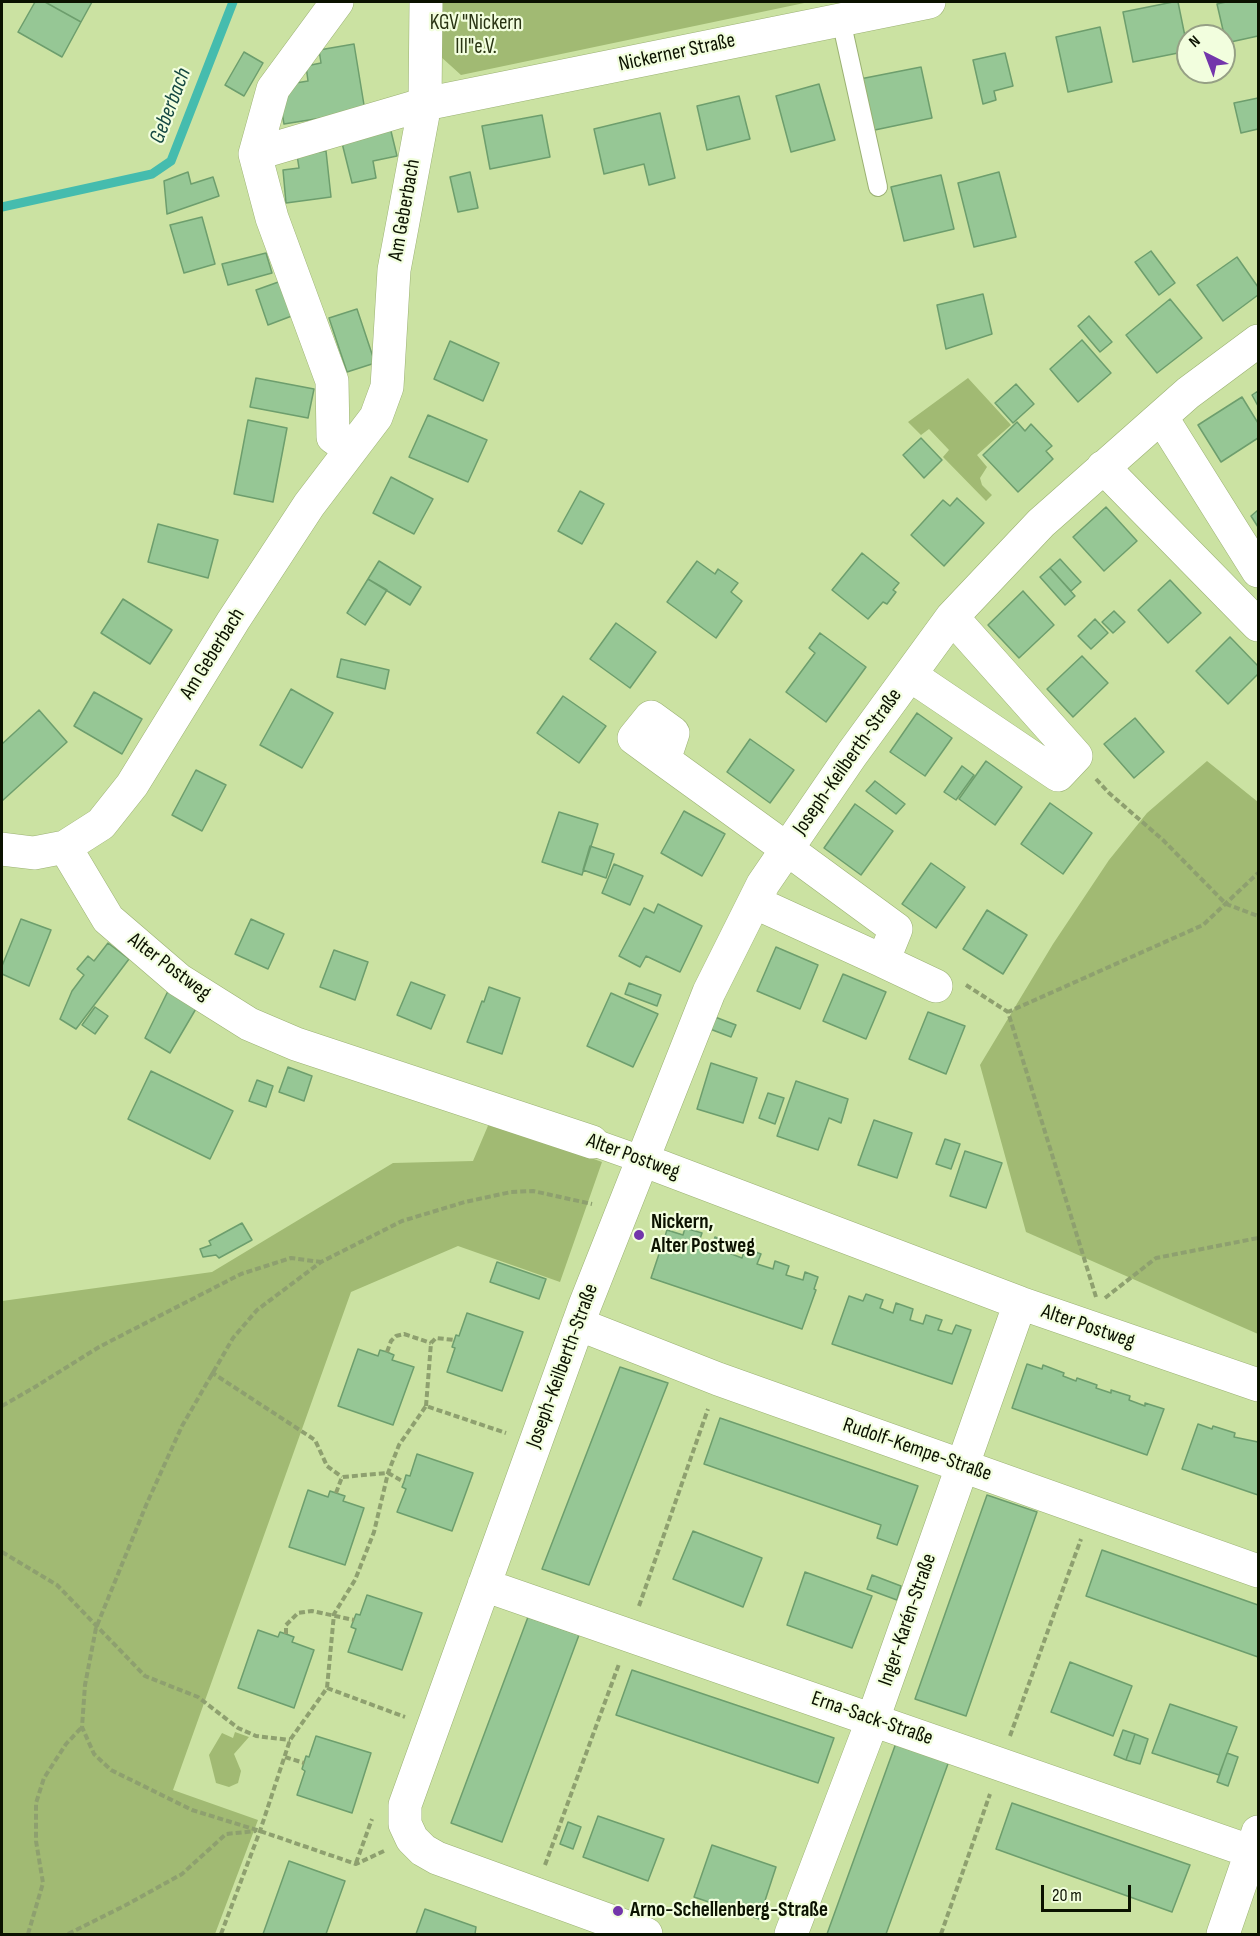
<!DOCTYPE html>
<meta charset="utf-8">
<style>
body{margin:0}
#map{position:relative;width:1260px;height:1936px;overflow:hidden;background:#cbe2a2;font-family:"Sofia Sans Condensed",sans-serif}
canvas{display:block}
.frame{position:absolute;inset:0;border:3px solid #0b1200;pointer-events:none}
.north{position:absolute;left:1176px;top:24px;width:60px;height:60px;box-sizing:border-box;background:#f2fede;border:2px solid #96a085;border-radius:50%;rotate:318deg;font-size:16px;font-weight:700;line-height:24px;text-align:center;color:#0b1200}
.north::after{content:'';display:block;margin:auto;width:21px;height:27px;background:#7336ab;clip-path:polygon(50% 0,100% 100%,50% 72%,0 100%)}
.scale{position:absolute;left:1041px;top:1885px;width:90px;height:27px;box-sizing:border-box;border:3px solid #0b1200;border-top:0;padding-left:8px;font-size:18px;line-height:21px;white-space:nowrap;color:#0b1200;-webkit-text-stroke:4px #f2fede;paint-order:stroke}
</style>
<div id="map">
<canvas width="1260" height="1936"></canvas>
<div class="frame"></div>
<div class="north">N</div>
<div class="scale">20 m</div>
</div>
<script>
const g = document.querySelector('canvas').getContext('2d');
g.lineJoin = 'round';
function paint(path, color) { g.fillStyle = color; g.fill(path, 'evenodd'); }
const toPath = rows => new Path2D(rows.map(r => 'M' + r).join(''));
function stroke(path, color, width, dash) { g.strokeStyle = color; g.lineWidth = width; g.lineCap = dash ? 'butt' : 'round'; g.setLineDash(dash || []); g.stroke(path); }
function drawText(font, color, halo, rows, align = 'center') {
  g.font = font + ' "Sofia Sans Condensed",sans-serif'; g.lineWidth = 4.5; g.setLineDash([]); g.textBaseline = 'middle'; g.strokeStyle = halo; g.fillStyle = color; for (const [text, x, y, turn = 0] of rows) {
    g.save(); g.translate(x, y); g.rotate((+turn || 0) * Math.PI / 180); g.textAlign = isNaN(turn) ? turn : align; if (halo) g.strokeText(text, 0, 0); g.fillText(text, 0, 0); g.restore();
  }
}
const green = toPath([
 [442,2,809,2,461,75,440,56],
 [968,378,1011,425,977,455,987,467,980,478,982,485,992,495,986,501,943,457,949,450,929,429,921,435,908,422],
 [1207,761,1258,802,1258,1334,1026,1232,980,1065,1053,944,1109,860,1147,813],
 [490,1121,602,1162,560,1282,458,1246,351,1292,173,1790,258,1820,215,1934,2,1934,2,1301,212,1272,393,1163,473,1161],
 [235,1732,249,1737,234,1754,241,1771,238,1783,229,1787,216,1783,209,1755,222,1733,233,1738]
]);
const stream = toPath([
 [2,207,152,174,171,161,233,2]
]);
const building = toPath([
 [35,2,45,2,81,22,62,57,18,32,35,2],
 [45,2,92,2,81,22,45,2],
 [1173,2,1178,2,1188,51,1133,62,1123,12,1173,2],
 [1226,2,1258,2,1258,36,1226,43,1217,4,1226,2],
 [1100,27,1112,82,1068,92,1056,37,1100,27],
 [354,44,365,111,284,124,277,86,308,81,306,66,321,63,319,50,354,44],
 [244,52,263,63,244,96,225,85,244,52],
 [1005,53,1013,86,994,91,996,100,983,104,973,60,1005,53],
 [921,67,932,118,870,131,860,79,921,67],
 [819,84,835,140,791,152,776,96,819,84],
 [739,96,750,139,707,150,697,106,739,96],
 [1258,98,1258,129,1241,133,1234,103,1258,98],
 [660,113,675,178,649,185,644,164,604,174,594,129,660,113],
 [542,115,550,157,490,169,482,126,542,115],
 [390,127,397,156,373,161,376,178,352,183,341,139,390,127],
 [326,151,331,197,286,203,283,170,299,168,297,155,326,151],
 [188,172,191,184,213,177,219,196,167,214,164,181,188,172],
 [470,172,478,208,458,212,450,177,470,172],
 [999,172,1016,237,974,247,958,183,999,172],
 [941,175,954,229,904,241,891,187,941,175],
 [202,217,215,264,184,273,170,225,202,217],
 [1151,251,1175,283,1159,295,1135,262,1151,251],
 [266,253,272,273,228,285,222,264,266,253],
 [1237,257,1258,287,1258,295,1223,321,1197,285,1237,257],
 [284,280,297,314,268,325,256,290,284,280],
 [983,294,992,334,946,349,937,305,983,294],
 [1170,299,1202,338,1157,373,1126,335,1170,299],
 [357,309,375,363,347,372,329,318,357,309],
 [1089,316,1112,342,1100,352,1078,326,1089,316],
 [1082,340,1111,373,1078,402,1050,369,1082,340],
 [450,341,499,363,483,401,434,379,450,341],
 [256,378,314,389,308,418,250,407,256,378],
 [1016,384,1034,404,1013,423,995,403,1016,384],
 [1258,391,1258,406,1252,395,1258,391],
 [1242,397,1258,423,1258,438,1221,462,1198,425,1242,397],
 [428,415,487,440,468,482,409,457,428,415],
 [248,420,287,428,273,502,234,494,248,420],
 [1017,422,1025,431,1031,424,1052,446,1046,451,1053,459,1018,492,983,455,1017,422],
 [921,438,942,460,924,478,903,455,921,438],
 [391,477,433,499,414,534,373,513,391,477],
 [580,491,604,504,582,544,558,531,580,491],
 [957,498,984,523,944,566,911,535,943,500,950,506,957,498],
 [1106,507,1137,541,1104,571,1073,537,1106,507],
 [1258,510,1258,527,1251,516,1258,510],
 [158,524,218,540,208,578,148,562,158,524],
 [862,553,899,583,893,590,896,592,887,604,883,602,868,619,832,590,862,553],
 [1060,559,1081,582,1071,591,1050,568,1060,559],
 [379,561,421,587,410,605,368,579,379,561],
 [697,561,715,574,718,569,738,583,731,592,742,601,716,638,667,602,697,561],
 [1050,568,1075,596,1065,605,1040,577,1050,568],
 [368,579,387,590,365,625,347,613,368,579],
 [1170,580,1201,613,1168,643,1138,610,1170,580],
 [1023,591,1054,625,1019,658,988,625,1023,591],
 [123,599,172,630,150,664,101,633,123,599],
 [1114,611,1125,622,1113,633,1102,622,1114,611],
 [1095,619,1108,633,1091,649,1078,636,1095,619],
 [616,623,656,652,630,688,590,659,616,623],
 [820,633,866,667,826,722,786,692,815,653,809,648,820,633],
 [1230,637,1258,666,1258,674,1228,704,1196,671,1230,637],
 [1082,656,1108,683,1073,717,1047,689,1082,656],
 [341,659,389,670,385,689,337,677,341,659],
 [291,689,333,713,302,768,260,745,291,689],
 [94,692,142,719,122,754,74,726,94,692],
 [563,696,606,726,579,763,537,733,563,696],
 [39,710,67,742,2,801,2,744,39,710],
 [917,713,952,738,925,776,890,752,917,713],
 [1135,718,1164,752,1134,778,1104,744,1135,718],
 [750,739,794,770,770,803,727,772,750,739],
 [986,761,1022,787,995,825,959,799,986,761],
 [962,766,974,775,956,800,944,792,962,766],
 [196,770,226,785,202,831,172,815,196,770],
 [875,781,905,804,896,814,866,791,875,781],
 [1050,803,1092,833,1063,874,1021,844,1050,803],
 [855,804,893,831,861,875,824,848,855,804],
 [684,811,725,834,702,876,661,853,684,811],
 [559,812,598,824,582,875,542,862,559,812],
 [590,846,614,854,606,878,583,870,590,846],
 [931,863,965,887,936,928,902,904,931,863],
 [614,864,643,876,630,905,602,893,614,864],
 [658,904,702,926,680,972,646,956,640,967,619,956,644,908,654,913,658,904],
 [987,910,1027,935,1003,974,963,949,987,910],
 [21,919,51,930,29,986,2,974,2,966,21,919],
 [251,919,284,934,268,969,235,954,251,919],
 [108,943,129,959,76,1029,60,1019,72,991,84,975,77,969,88,956,94,961,108,943],
 [776,947,818,965,800,1009,757,991,776,947],
 [334,950,368,962,355,1000,320,987,334,950],
 [843,974,886,992,866,1039,823,1021,843,974],
 [411,982,445,995,431,1029,397,1015,411,982],
 [629,983,661,995,657,1006,625,994,629,983],
 [489,987,520,998,502,1054,467,1042,482,1001,484,1002,489,987],
 [169,989,197,1007,170,1053,145,1038,169,989],
 [611,993,658,1014,633,1067,587,1046,611,993],
 [95,1007,108,1016,95,1034,82,1025,95,1007],
 [928,1012,965,1026,946,1074,909,1059,928,1012],
 [715,1017,736,1025,731,1037,710,1029,715,1017],
 [711,1063,757,1078,743,1123,697,1109,711,1063],
 [288,1067,312,1076,304,1101,279,1092,288,1067],
 [151,1071,233,1111,210,1159,128,1119,151,1071],
 [257,1080,273,1086,266,1107,249,1101,257,1080],
 [796,1081,848,1099,841,1123,829,1118,818,1150,777,1136,796,1081],
 [768,1093,784,1098,775,1124,759,1118,768,1093],
 [874,1120,912,1133,897,1178,858,1165,874,1120],
 [945,1139,960,1144,951,1169,936,1164,945,1139],
 [965,1151,1002,1163,986,1208,950,1196,965,1151],
 [242,1223,252,1240,219,1258,216,1255,203,1257,200,1249,211,1245,209,1241,242,1223],
 [685,1228,702,1233,699,1242,712,1246,715,1237,732,1243,729,1253,742,1258,745,1248,761,1254,757,1264,773,1269,775,1261,789,1266,786,1275,803,1280,805,1272,818,1277,814,1289,816,1290,802,1329,651,1278,667,1230,683,1235,685,1228],
 [497,1262,546,1279,539,1299,490,1282,497,1262],
 [866,1294,883,1300,880,1308,893,1313,896,1303,913,1309,910,1320,923,1324,926,1315,942,1320,938,1330,952,1334,956,1325,971,1330,952,1384,832,1344,849,1296,863,1301,866,1294],
 [467,1313,523,1332,502,1391,447,1372,455,1348,452,1347,456,1335,459,1336,467,1313],
 [358,1349,378,1356,380,1350,387,1352,394,1355,392,1360,414,1367,393,1425,338,1406,358,1349],
 [1027,1364,1042,1369,1043,1365,1064,1373,1063,1376,1076,1381,1077,1378,1097,1385,1096,1388,1111,1393,1111,1390,1130,1396,1129,1400,1145,1406,1145,1403,1164,1409,1147,1455,1012,1408,1027,1364],
 [620,1367,668,1383,589,1585,542,1569,620,1367],
 [720,1418,918,1486,897,1545,877,1538,881,1525,704,1464,720,1418],
 [1198,1424,1212,1429,1213,1426,1235,1433,1234,1437,1258,1442,1258,1495,1182,1469,1198,1424],
 [417,1454,473,1473,452,1531,397,1512,406,1489,402,1487,404,1482,406,1475,410,1476,417,1454],
 [308,1490,328,1497,330,1491,345,1496,343,1501,364,1508,345,1565,289,1547,308,1490],
 [987,1495,1037,1512,966,1716,915,1699,987,1495],
 [693,1531,762,1558,743,1607,673,1579,693,1531],
 [1102,1550,1258,1605,1258,1657,1086,1596,1102,1550],
 [805,1572,872,1596,852,1648,787,1625,805,1572],
 [872,1575,901,1586,897,1600,867,1589,872,1575],
 [367,1595,422,1613,402,1670,348,1652,356,1629,351,1627,356,1614,360,1615,367,1595],
 [528,1617,579,1635,502,1842,451,1823,528,1617],
 [258,1630,278,1637,280,1632,286,1634,294,1637,292,1642,314,1650,294,1708,238,1688,258,1630],
 [1070,1662,1132,1686,1113,1736,1051,1712,1070,1662],
 [632,1670,834,1738,818,1783,616,1715,632,1670],
 [1170,1704,1237,1727,1219,1775,1152,1753,1170,1704],
 [1123,1730,1135,1734,1126,1760,1114,1755,1123,1730],
 [1135,1734,1148,1739,1140,1764,1126,1760,1135,1734],
 [316,1736,371,1753,352,1813,297,1795,305,1771,302,1769,306,1756,309,1757,316,1736],
 [896,1743,949,1761,886,1934,827,1934,896,1743],
 [1227,1753,1238,1757,1228,1786,1217,1782,1227,1753],
 [1012,1803,1190,1865,1172,1912,996,1849,1012,1803],
 [598,1816,664,1839,648,1881,583,1857,598,1816],
 [568,1822,581,1827,573,1849,560,1844,568,1822],
 [712,1845,776,1867,759,1919,694,1897,712,1845],
 [289,1861,345,1881,326,1934,263,1934,289,1861],
 [425,1909,476,1927,475,1934,416,1934,425,1909]
]);
const path = toPath([
 [1096,779,1109,793,1163,840,1226,904,1258,916],
 [966,985,1008,1012],
 [1096,1297,1008,1012,1203,925,1258,873],
 [1105,1298,1156,1258,1258,1238],
 [387,1352,391,1341,396,1336,404,1334,431,1343],
 [211,1372,315,1440,327,1466,342,1477],
 [2,1406,35,1387,99,1347,241,1274,291,1258,321,1262],
 [426,1406,431,1343,436,1338,454,1340],
 [336,1493,342,1477,388,1473,404,1482],
 [2,1552,57,1585,145,1676,198,1697,238,1728,256,1736,290,1740],
 [639,1606,708,1409],
 [286,1634,286,1625,298,1613,312,1611,354,1620],
 [327,1688,405,1717],
 [1010,1736,1081,1539],
 [285,1757,304,1763],
 [384,1851,356,1864,260,1831,192,1810,111,1770,94,1754,82,1727,85,1685,96,1628,147,1503,182,1426,233,1338,257,1310,321,1262,402,1221,465,1202,511,1192,533,1191,592,1204],
 [356,1863,372,1819],
 [545,1865,619,1664],
 [28,1934,43,1883,36,1841,36,1803,44,1778,66,1744,82,1727],
 [68,1934,126,1905,182,1874,226,1834,256,1831],
 [221,1934,260,1831,290,1740,327,1688,334,1614,355,1580,374,1532,388,1473,399,1445,426,1406,506,1433],
 [941,1934,990,1794]
]);
const service = toPath([
 [841,20,878,187]
]);
const pedestrian = toPath([
 [592,1142,643,1160]
]);
const minor = toPath([
 [337,2,273,89,255,154,272,218,332,381,333,437,350,449],
 [255,154,425,104,929,2],
 [1162,418,1258,571],
 [1103,467,1258,625],
 [910,675,1058,775,1076,756,952,617],
 [664,760,673,733,651,717,634,738,664,760,787,849,896,929,883,961,754,902],
 [65,847,108,919,179,980,249,1024,296,1044,592,1142],
 [2,849,34,853,65,847,101,824,132,785,233,621,309,505,376,417,387,387,394,270,425,104,426,2],
 [883,961,936,986],
 [643,1160,1020,1303,1258,1385],
 [578,1324,718,1379,1258,1571],
 [484,1585,1258,1854],
 [646,1934,437,1858,423,1850,412,1839,405,1824,405,1805,585,1305,709,992,763,884,852,754,952,617,1041,523,1188,393,1258,341],
 [791,1934,873,1719,1020,1303],
 [1223,1934,1258,1832]
]);
const markers = [
 [639,1235,6,"#7336ab"],
 [618,1911,6,"#7336ab"]
];
const parkNames = [
 ["KGV \"Nickern",476,24],
 ["III\"e.V.",476,48]
];
const streetNames = [
 ["Nickerner Straße",677,53,-12],
 ["Am Geberbach",405,210,-80],
 ["Am Geberbach",213,654,-58],
 ["Joseph-Keilberth-Straße",848,762,-55],
 ["Alter Postweg",169,967,37],
 ["Alter Postweg",633,1157,20],
 ["Alter Postweg",1088,1327,19],
 ["Joseph-Keilberth-Straße",563,1366,-70],
 ["Rudolf-Kempe-Straße",917,1450,19],
 ["Inger-Karén-Straße",908,1620,-71],
 ["Erna-Sack-Straße",872,1719,19]
];
const poiNames = [
 ["Nickern,",651,1223],
 ["Alter Postweg",651,1247],
 ["Arno-Schellenberg-Straße",630,1911]
];
const waterNames = [
 ["Geberbach",171,106,-69]
];
paint(green, '#a1ba73');
stroke(stream, '#45bcae', 9);
paint(building, '#96c795');
stroke(building, '#6d9e6d', 1.5);
stroke(service, '#9bb173', 20);
stroke(pedestrian, '#9bb173', 28);
stroke(minor, '#9bb173', 34);
stroke(path, '#8ea06f', 4, [6, 3]);
stroke(service, '#fff', 18);
stroke(pedestrian, '#fff', 27);
stroke(minor, '#fff', 33);
for (const [x, y, r, color] of markers) { const dot = new Path2D(); dot.arc(x, y, r, 0, 2 * Math.PI); g.fillStyle = color; g.fill(dot); stroke(dot, '#f2fede', 2); }
drawText('21px', '#293413', '#f2fede', parkNames);
drawText('21px', '#0b1200', '#f2fede', streetNames);
drawText('bold 21px', '#0b1200', '#f2fede', poiNames, 'left');
drawText('italic 22px', '#154842', '#f2fede', waterNames);
</script>
